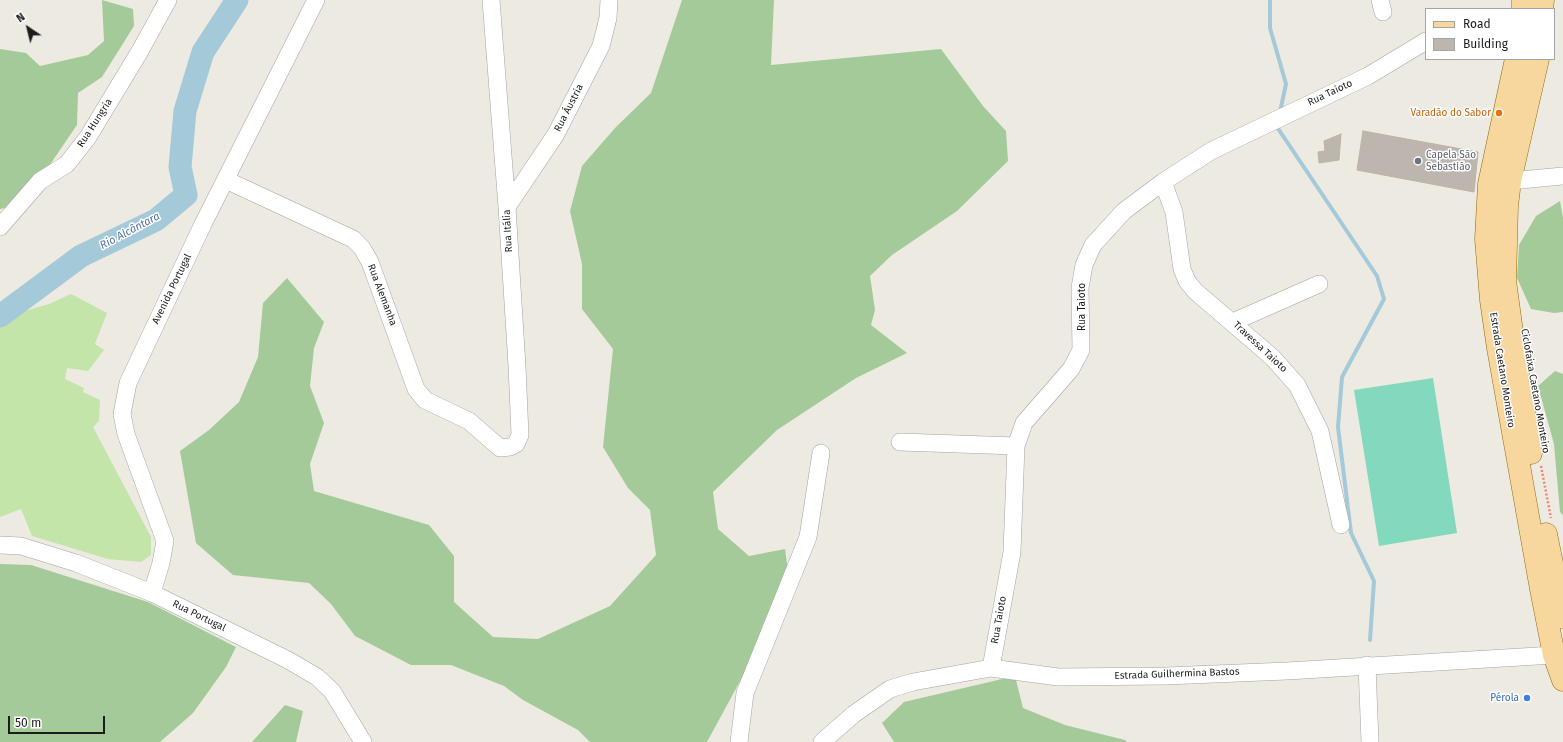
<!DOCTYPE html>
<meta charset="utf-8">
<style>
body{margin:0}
#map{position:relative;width:1563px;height:742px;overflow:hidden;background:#edeae2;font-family:"Fira Sans",sans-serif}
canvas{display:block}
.legend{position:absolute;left:1425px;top:8px;width:130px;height:52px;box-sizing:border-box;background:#fff;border:1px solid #a4a4a4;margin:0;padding:5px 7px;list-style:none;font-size:12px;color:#1c1c1c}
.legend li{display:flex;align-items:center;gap:8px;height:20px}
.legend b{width:20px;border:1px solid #a4a4a4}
.north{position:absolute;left:8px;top:8px;width:40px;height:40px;-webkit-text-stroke:3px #fff;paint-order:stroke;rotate:325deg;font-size:11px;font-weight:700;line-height:16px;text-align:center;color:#1c1c1c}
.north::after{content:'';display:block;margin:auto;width:14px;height:18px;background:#1c1c1c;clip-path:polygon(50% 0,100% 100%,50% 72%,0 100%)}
.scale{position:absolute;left:8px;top:716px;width:97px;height:18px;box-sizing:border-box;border:2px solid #1c1c1c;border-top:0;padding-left:5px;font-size:12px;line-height:14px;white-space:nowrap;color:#1c1c1c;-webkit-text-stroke:3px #fff;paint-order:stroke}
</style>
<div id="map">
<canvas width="1563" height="742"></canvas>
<ul class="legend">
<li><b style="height:5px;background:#f7d79d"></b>Road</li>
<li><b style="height:11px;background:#bdb6af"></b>Building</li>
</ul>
<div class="north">N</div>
<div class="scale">50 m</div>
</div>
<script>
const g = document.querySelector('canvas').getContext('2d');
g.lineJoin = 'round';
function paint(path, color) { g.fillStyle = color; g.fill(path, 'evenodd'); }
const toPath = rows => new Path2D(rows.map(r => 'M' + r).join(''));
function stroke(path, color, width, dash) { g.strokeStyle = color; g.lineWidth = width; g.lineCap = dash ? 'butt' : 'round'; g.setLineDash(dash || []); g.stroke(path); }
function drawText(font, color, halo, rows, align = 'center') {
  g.font = font + ' "Fira Sans",sans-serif'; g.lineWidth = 3; g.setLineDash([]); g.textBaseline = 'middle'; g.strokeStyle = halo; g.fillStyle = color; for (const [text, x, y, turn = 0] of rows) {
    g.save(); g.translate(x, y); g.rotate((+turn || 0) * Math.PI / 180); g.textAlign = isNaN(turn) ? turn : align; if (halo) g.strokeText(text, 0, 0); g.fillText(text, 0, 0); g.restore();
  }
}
const grass = toPath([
 [71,294,107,313,95,344,104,350,88,371,67,368,65,379,84,388,83,392,100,400,99,421,93,427,151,537,151,555,141,562,108,559,32,536,21,509,0,517,0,327,18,313,49,304]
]);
const forest = toPath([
 [102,0,133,9,134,26,102,77,78,93,77,125,49,166,18,205,0,209,0,49,26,53,40,66,88,55,104,41],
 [682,0,774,0,771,65,941,49,983,106,1006,131,1008,161,957,211,892,255,870,276,875,310,871,325,907,353,856,378,777,430,713,492,718,529,749,556,785,549,789,579,758,648,707,742,590,742,578,730,523,700,504,686,451,665,411,665,355,636,331,604,309,583,233,575,196,543,180,451,209,430,239,402,258,357,263,303,287,278,324,322,314,348,310,386,324,423,310,464,314,491,429,525,454,556,454,602,493,637,538,639,610,606,656,555,650,510,628,488,603,447,613,349,582,309,582,264,570,211,582,166,615,128,651,93],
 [1560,201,1563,218,1563,312,1554,313,1531,309,1517,278,1519,245,1536,216],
 [1555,371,1563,374,1563,515,1560,512,1554,444,1538,386],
 [0,564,31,565,148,602,236,647,226,667,193,713,160,742,0,742],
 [1015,676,1023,708,1065,725,1125,740,1127,742,894,742,882,723,904,702],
 [285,705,303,711,296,742,252,742]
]);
const pitch = toPath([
 [1433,378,1457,533,1379,546,1354,390]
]);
const stream = toPath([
 [1270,0,1270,28,1286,84,1280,112],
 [1278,125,1277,127,1377,276,1384,299,1342,377,1338,427,1351,533,1374,581,1370,640]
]);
const river = toPath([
 [0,316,81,256,156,220,186,195,180,167,185,111,203,52,237,0]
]);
const building = toPath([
 [1363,131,1478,152,1474,192,1357,170,1363,131],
 [1341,134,1339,160,1319,163,1318,152,1325,151,1324,141,1341,134]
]);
const path = toPath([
 [1541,466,1551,518]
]);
const minor = toPath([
 [1380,0,1383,12],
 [226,180,353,239,362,248,370,262,416,389,425,400,469,421,500,448,510,447,516,444,520,435,517,366,507,207,491,0],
 [1510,181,1563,176],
 [1163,182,1174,212,1182,269,1187,281,1195,291,1272,357,1297,385,1320,431,1341,525],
 [507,207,556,134,601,46,608,18,609,0],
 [0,227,40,181,67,164,88,137,140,51,168,0],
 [1233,322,1319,284],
 [900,442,1016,446],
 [0,545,21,546,76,563,152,593,288,660,317,677,332,691,363,742],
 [152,593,161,563,165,541,126,434,122,414,128,383,203,224,316,0],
 [1367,665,1370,742],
 [991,668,1012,552,1016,446,1024,423,1071,369,1081,350,1080,288,1084,265,1093,245,1124,211,1163,182,1211,151,1368,76,1426,41],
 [739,742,745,693,808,537,821,453],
 [822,742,854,714,890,689,913,682,991,668,1058,677,1166,676,1287,671,1554,655]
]);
const major = toPath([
 [1523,0,1523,9],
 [1542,9,1543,0],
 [1516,59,1489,184,1486,239,1491,300,1498,348,1541,589,1554,655,1563,680],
 [1531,453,1516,361,1505,281,1507,206,1510,181,1538,59],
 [1546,534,1563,617]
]);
const markers = [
 [1499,113,4,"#e8710a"],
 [1418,161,4,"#6b7280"],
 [1527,698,4,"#3f7fe0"]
];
const streetNames = [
 ["Rua Taioto",1330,93,-25],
 ["Rua Áustria",569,108,-63],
 ["Rua Hungria",95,123,-57],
 ["Rua Itália",508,231,-93],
 ["Avenida Portugal",172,289,-64],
 ["Rua Alemanha",382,295,69],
 ["Rua Taioto",1082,307,-90],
 ["Travessa Taioto",1260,347,43],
 ["Estrada Caetano Monteiro",1502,370,81],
 ["Ciclofaixa Caetano Monteiro",1535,391,80],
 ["Rua Portugal",199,616,26],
 ["Rua Taioto",999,620,-80],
 ["Estrada Guilhermina Bastos",1177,674,-2]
];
const foodNames = [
 ["Varadão do Sabor",1491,113]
];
const worshipNames = [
 ["Capela São",1426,155],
 ["Sebastião",1426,167]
];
const shopNames = [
 ["Pérola",1519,698]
];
const waterNames = [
 ["Rio Alcântara",130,231,-28]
];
paint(grass, '#c3e5aa');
paint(forest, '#a4ca99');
paint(pitch, '#83d9be');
stroke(stream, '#a4c9d9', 4);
stroke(river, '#a4c9d9', 23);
paint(building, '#bdb6af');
stroke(building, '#beb2a5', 1);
stroke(minor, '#a3a3a3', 18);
stroke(major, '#8d6a07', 23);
stroke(path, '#f2856e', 2.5, [2, 2]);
stroke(minor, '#fff', 17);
stroke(major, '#f7d79d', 22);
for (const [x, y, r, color] of markers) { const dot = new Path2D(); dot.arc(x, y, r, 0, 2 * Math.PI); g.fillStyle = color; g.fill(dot); stroke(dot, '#fff', 1.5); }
drawText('10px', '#1c1c1c', '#fff', streetNames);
drawText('10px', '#c56008', '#fff', foodNames, 'right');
drawText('10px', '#5b616d', '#fff', worshipNames, 'left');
drawText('10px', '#366cbe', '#fff', shopNames, 'right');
drawText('italic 11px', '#4e74a6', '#fff', waterNames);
</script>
